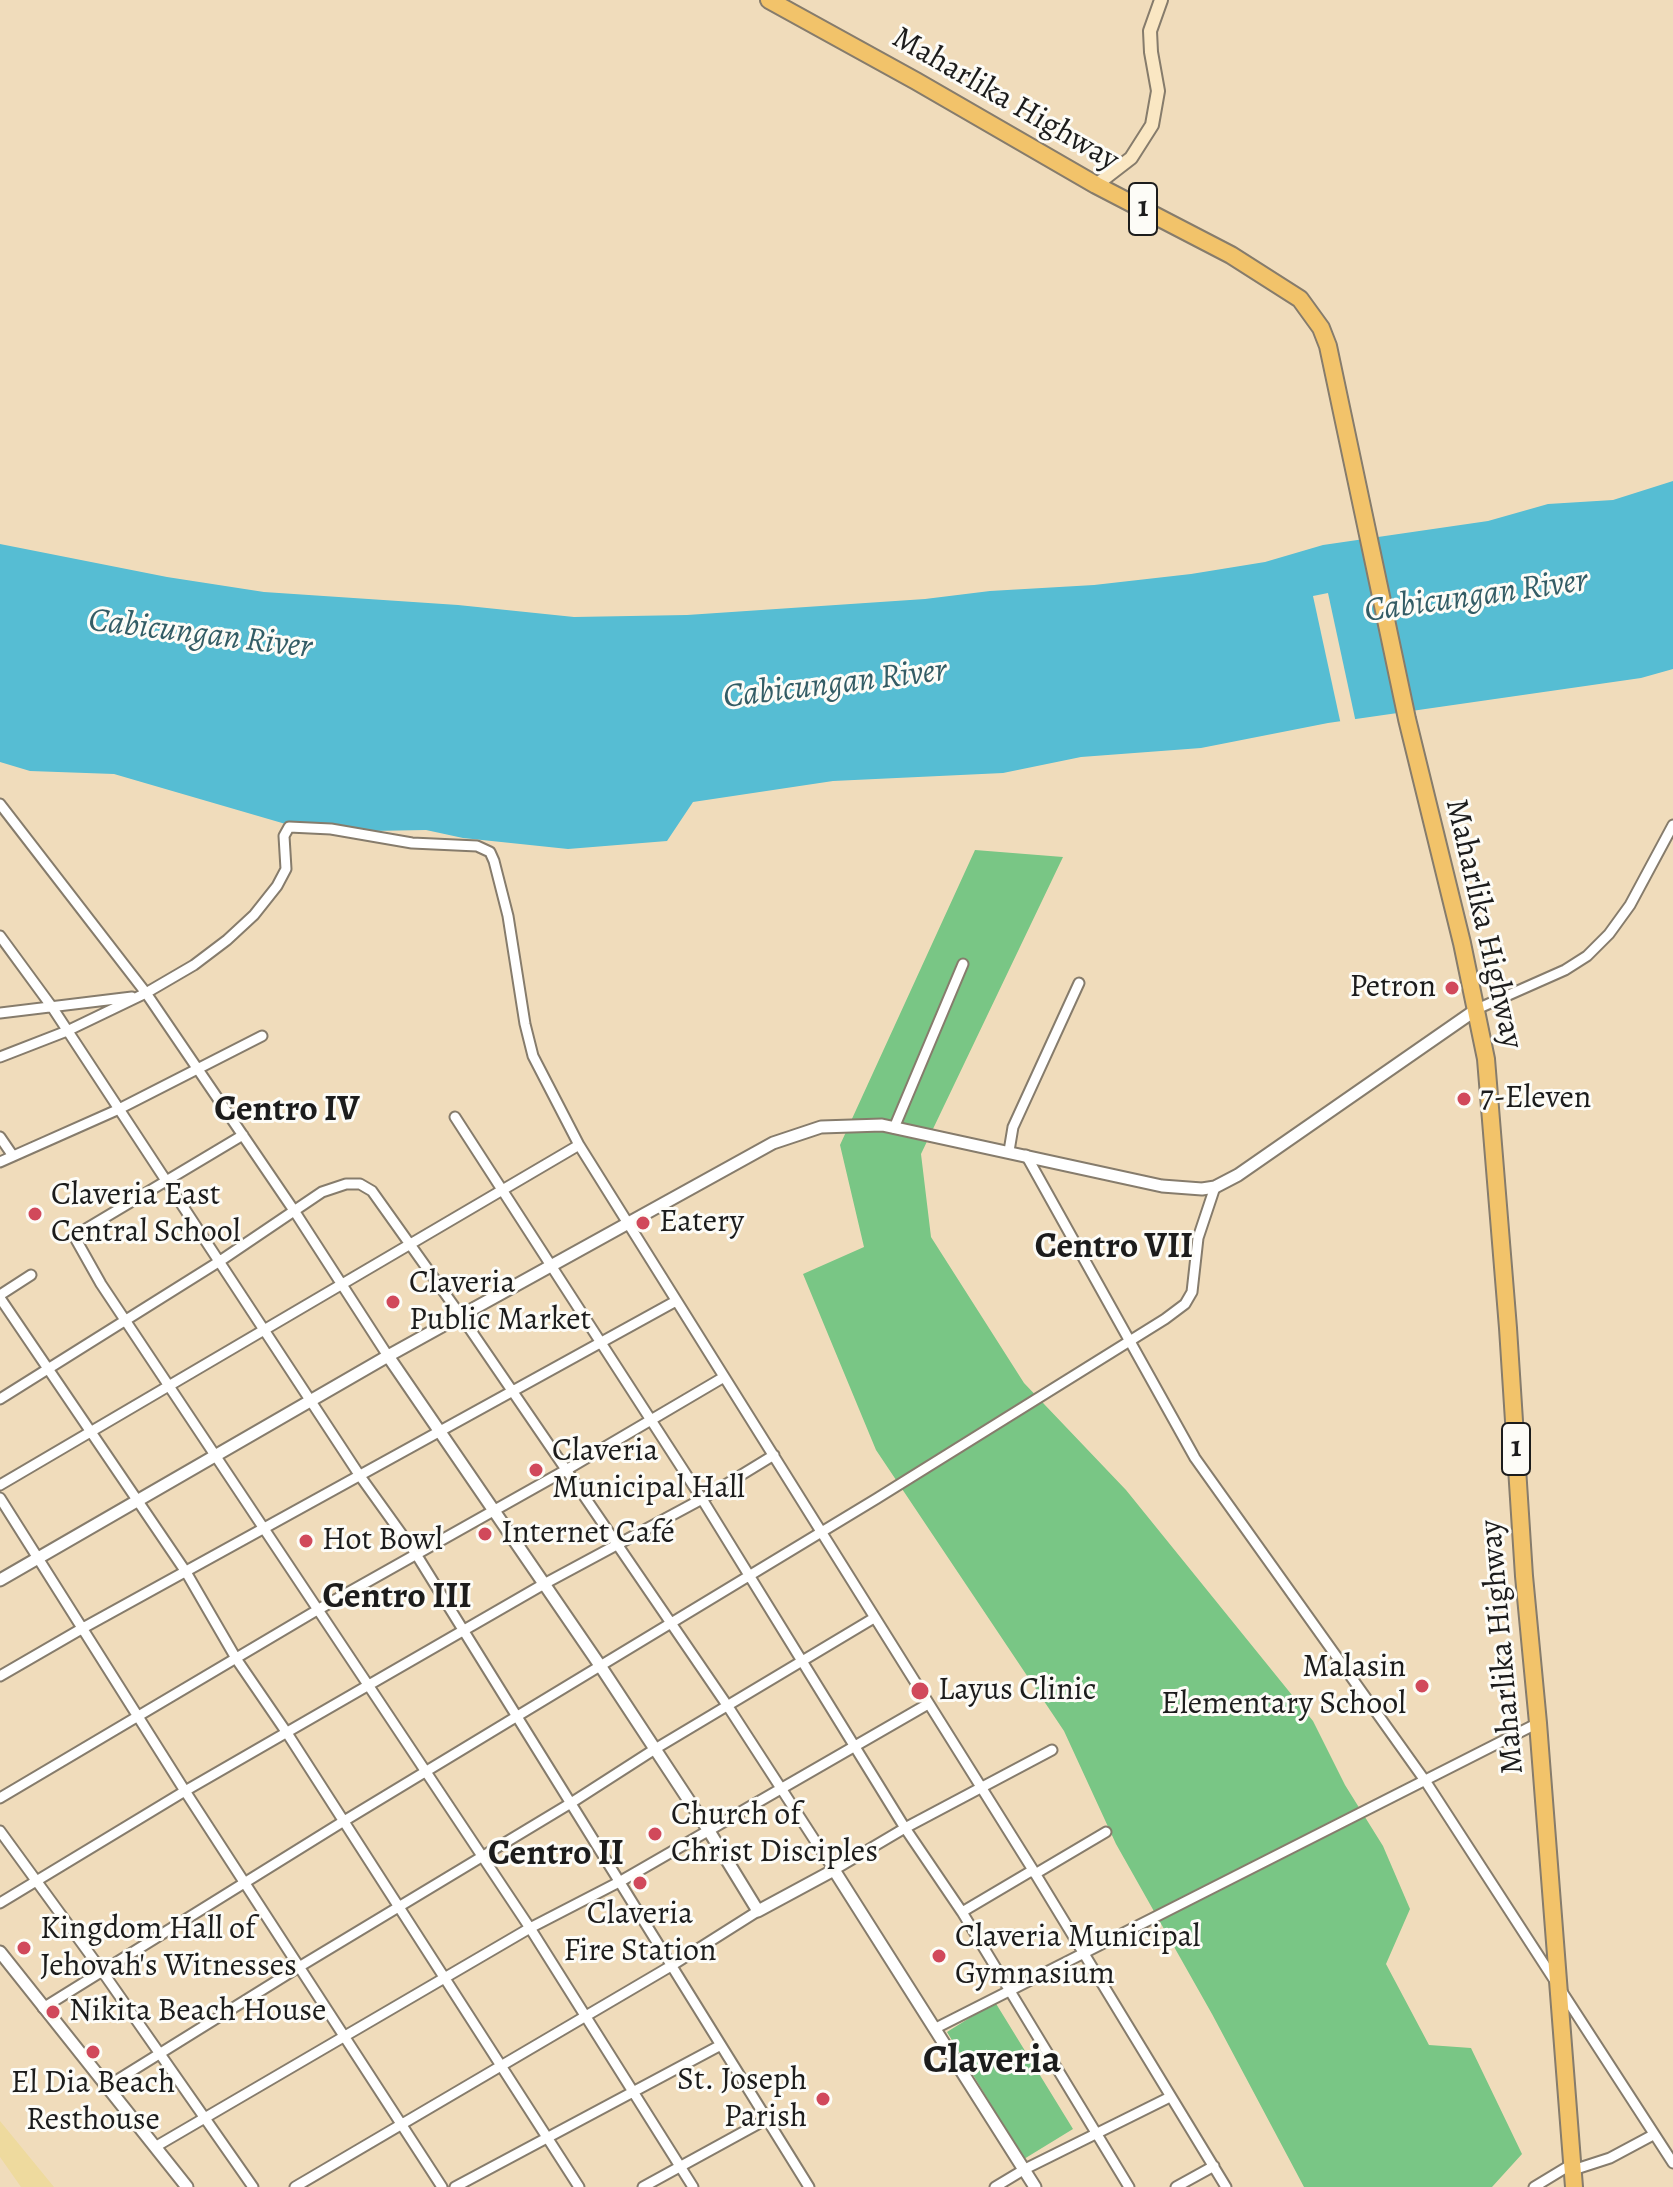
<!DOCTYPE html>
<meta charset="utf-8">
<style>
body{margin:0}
canvas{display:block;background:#f0dcbb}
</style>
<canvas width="1673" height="2187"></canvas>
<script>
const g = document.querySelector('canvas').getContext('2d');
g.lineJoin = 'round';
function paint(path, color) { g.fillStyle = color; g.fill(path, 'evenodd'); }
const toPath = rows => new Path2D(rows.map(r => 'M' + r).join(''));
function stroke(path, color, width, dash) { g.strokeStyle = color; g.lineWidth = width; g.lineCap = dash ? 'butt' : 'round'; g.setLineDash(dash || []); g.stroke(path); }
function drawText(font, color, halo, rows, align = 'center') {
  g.font = font + ' Alegreya,serif'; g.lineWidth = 6; g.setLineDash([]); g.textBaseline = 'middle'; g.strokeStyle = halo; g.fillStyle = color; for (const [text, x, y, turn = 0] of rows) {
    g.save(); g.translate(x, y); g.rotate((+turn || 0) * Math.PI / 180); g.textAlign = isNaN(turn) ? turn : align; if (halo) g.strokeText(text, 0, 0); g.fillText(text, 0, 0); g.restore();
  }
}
const green = toPath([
 [975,850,1063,857,921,1154,931,1237,1024,1383,1126,1490,1313,1721,1345,1785,1383,1846,1410,1909,1386,1964,1429,2045,1471,2048,1522,2154,1492,2187,1304,2187,1212,2014,1116,1844,1064,1731,876,1450,803,1274,864,1247,840,1145],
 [995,2002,1073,2129,1024,2159,947,2032]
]);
const sand = toPath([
 [0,2121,54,2187,21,2187,0,2157]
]);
const water = toPath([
 [1673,481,1673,669,1641,678,1328,723,1201,748,1081,757,1003,773,833,781,693,802,667,841,568,849,463,838,426,830,313,832,114,774,30,771,0,762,0,544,167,577,264,592,458,605,574,617,687,615,925,599,990,591,1094,585,1191,574,1265,562,1323,545,1488,521,1548,504,1613,500]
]);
const pier = toPath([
 [1328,593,1356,723,1341,725,1313,596]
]);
const minor = toPath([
 [0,804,146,993,295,1212,388,1356],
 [0,936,52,1007,360,1476,416,1554,809,2187],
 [1477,1009,1565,970,1587,956,1609,934,1630,905,1673,825],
 [0,1013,132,997],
 [0,1057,67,1031,146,993,194,965,227,940,254,915,277,886,286,869,284,836,289,827,331,829,412,843,477,846,490,852,494,861,508,916,525,1024,533,1056,579,1145,0,1485],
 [455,1117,702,1499,905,1828,962,1912,1129,2187],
 [894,1128,963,964],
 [243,1135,74,1236,101,1284,530,1928,693,2187],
 [0,1137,13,1156],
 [579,1145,1033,1870,1226,2187],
 [1009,1151,1013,1127,1079,983],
 [1026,1155,1195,1458,1426,1782,1673,2163],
 [0,1162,117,1110,262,1036],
 [0,1295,31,1275],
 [0,1298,186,1572,237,1660,287,1733,579,2187],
 [0,1399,220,1261,322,1192,346,1184,360,1184,372,1191,461,1316,727,1705,834,1870,905,1828,1052,1750],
 [0,1498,185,1791,442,2187],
 [0,1676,83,1628,676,1301],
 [0,1798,319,1609,566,1470,724,1377],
 [0,1831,102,1971,253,2187],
 [1035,1874,1106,1832],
 [0,1903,185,1791,544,1584,702,1499,774,1455],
 [962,1912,1033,1870],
 [43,2008,344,1821,876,1499,1165,1319,1185,1304,1192,1292,1198,1238,1215,1187],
 [936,2028,1538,1723],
 [106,2087,299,1967,571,1803,655,1749,874,1618],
 [155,2147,530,1928,621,1881,928,1704],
 [1573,2170,1610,2158,1653,2135],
 [295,2187,671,1966,758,1911],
 [455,2187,719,2046],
 [643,2187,767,2119],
 [995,2187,1025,2169,1170,2097],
 [1176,2187,1214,2166],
 [1534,2187,1572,2164]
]);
const tertiary = toPath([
 [388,1356,601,1667,709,1831,758,1911,834,1870,1035,2187],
 [0,1580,388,1356,773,1143,821,1127,882,1125,1162,1186,1202,1189,1215,1187,1238,1175,1477,1009],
 [0,1952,187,2187]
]);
const secondary = toPath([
 [1096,185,1131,158,1152,125,1158,91,1151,52,1150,31,1161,0]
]);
const trunk = toPath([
 [769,0,916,81,1096,185,1231,255,1300,299,1321,328,1328,346,1407,719,1462,943,1486,1059,1508,1328,1524,1576,1538,1723,1574,2187]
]);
const markers = [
 [1452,988,8,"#d1495b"],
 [1464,1099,8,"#d1495b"],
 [35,1214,8,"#d1495b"],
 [643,1223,8,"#d1495b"],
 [393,1302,8,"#d1495b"],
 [536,1470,8,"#d1495b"],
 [485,1534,8,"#d1495b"],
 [306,1541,8,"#d1495b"],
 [1422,1686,8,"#d1495b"],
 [920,1691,10,"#d1495b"],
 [655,1834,8,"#d1495b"],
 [640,1883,8,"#d1495b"],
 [24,1948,8,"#d1495b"],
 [939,1956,8,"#d1495b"],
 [53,2012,8,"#d1495b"],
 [93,2052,8,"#d1495b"],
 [823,2099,8,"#d1495b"]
];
const shields = [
 [1143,209,28],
 [1516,1449,28]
];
const shieldNames = [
 ["1",1143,209],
 ["1",1516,1449]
];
const streetNames = [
 ["Maharlika Highway",1005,100,30],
 ["Maharlika Highway",1483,924,77],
 ["Maharlika Highway",1503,1647,-95]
];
const poiNames = [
 ["Petron",1436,988,"right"],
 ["7-Eleven",1480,1099],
 ["Claveria East",51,1196],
 ["Central School",51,1233],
 ["Eatery",659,1223],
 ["Claveria",409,1284],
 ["Public Market",409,1321],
 ["Claveria",552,1452],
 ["Municipal Hall",552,1489],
 ["Internet Café",501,1534],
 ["Hot Bowl",322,1541],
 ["Malasin",1406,1668,"right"],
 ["Elementary School",1406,1705,"right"],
 ["Layus Clinic",938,1691],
 ["Church of",671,1816],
 ["Christ Disciples",671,1853],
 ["Claveria",640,1915,"center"],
 ["Fire Station",640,1952,"center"],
 ["Kingdom Hall of",40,1930],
 ["Jehovah's Witnesses",40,1967],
 ["Claveria Municipal",955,1938],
 ["Gymnasium",955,1975],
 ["Nikita Beach House",69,2012],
 ["St. Joseph",807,2081,"right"],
 ["Parish",807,2118,"right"],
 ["El Dia Beach",93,2084,"center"],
 ["Resthouse",93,2121,"center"]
];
const waterNames = [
 ["Cabicungan River",1476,597,-8],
 ["Cabicungan River",200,635,7],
 ["Cabicungan River",835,685,-7]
];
const quarterNames = [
 ["Centro IV",287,1111],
 ["Centro VII",1114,1248],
 ["Centro III",397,1598],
 ["Centro II",556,1855]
];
const districtNames = [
 ["Claveria",992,2062]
];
paint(green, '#79c685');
paint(sand, '#eeda9e');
paint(water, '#56bdd3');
paint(pier, '#f0dcbb');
stroke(minor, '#867c6c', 13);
stroke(tertiary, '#867c6c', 15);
stroke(secondary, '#867c6c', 16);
stroke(trunk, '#867c6c', 20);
stroke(minor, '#fff', 9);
stroke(tertiary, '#fff', 11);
stroke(secondary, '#fae7c3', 12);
stroke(trunk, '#f2c36a', 16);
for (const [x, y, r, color] of markers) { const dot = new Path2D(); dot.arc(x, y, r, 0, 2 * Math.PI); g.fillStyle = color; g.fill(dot); stroke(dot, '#fdfcf7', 3); }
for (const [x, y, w] of shields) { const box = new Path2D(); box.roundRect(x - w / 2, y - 26, w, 52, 6); g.fillStyle = '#fdfcf7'; g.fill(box); stroke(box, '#1c1c1c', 2); }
drawText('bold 30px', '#1c1c1c', null, shieldNames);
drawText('32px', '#1c1c1c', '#fdfcf7', streetNames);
drawText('32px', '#1c1c1c', '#fdfcf7', poiNames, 'left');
drawText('italic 34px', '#335c65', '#fdfcf7', waterNames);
drawText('bold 36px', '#1c1c1c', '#fdfcf7', quarterNames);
drawText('bold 40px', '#1c1c1c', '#fdfcf7', districtNames);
</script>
